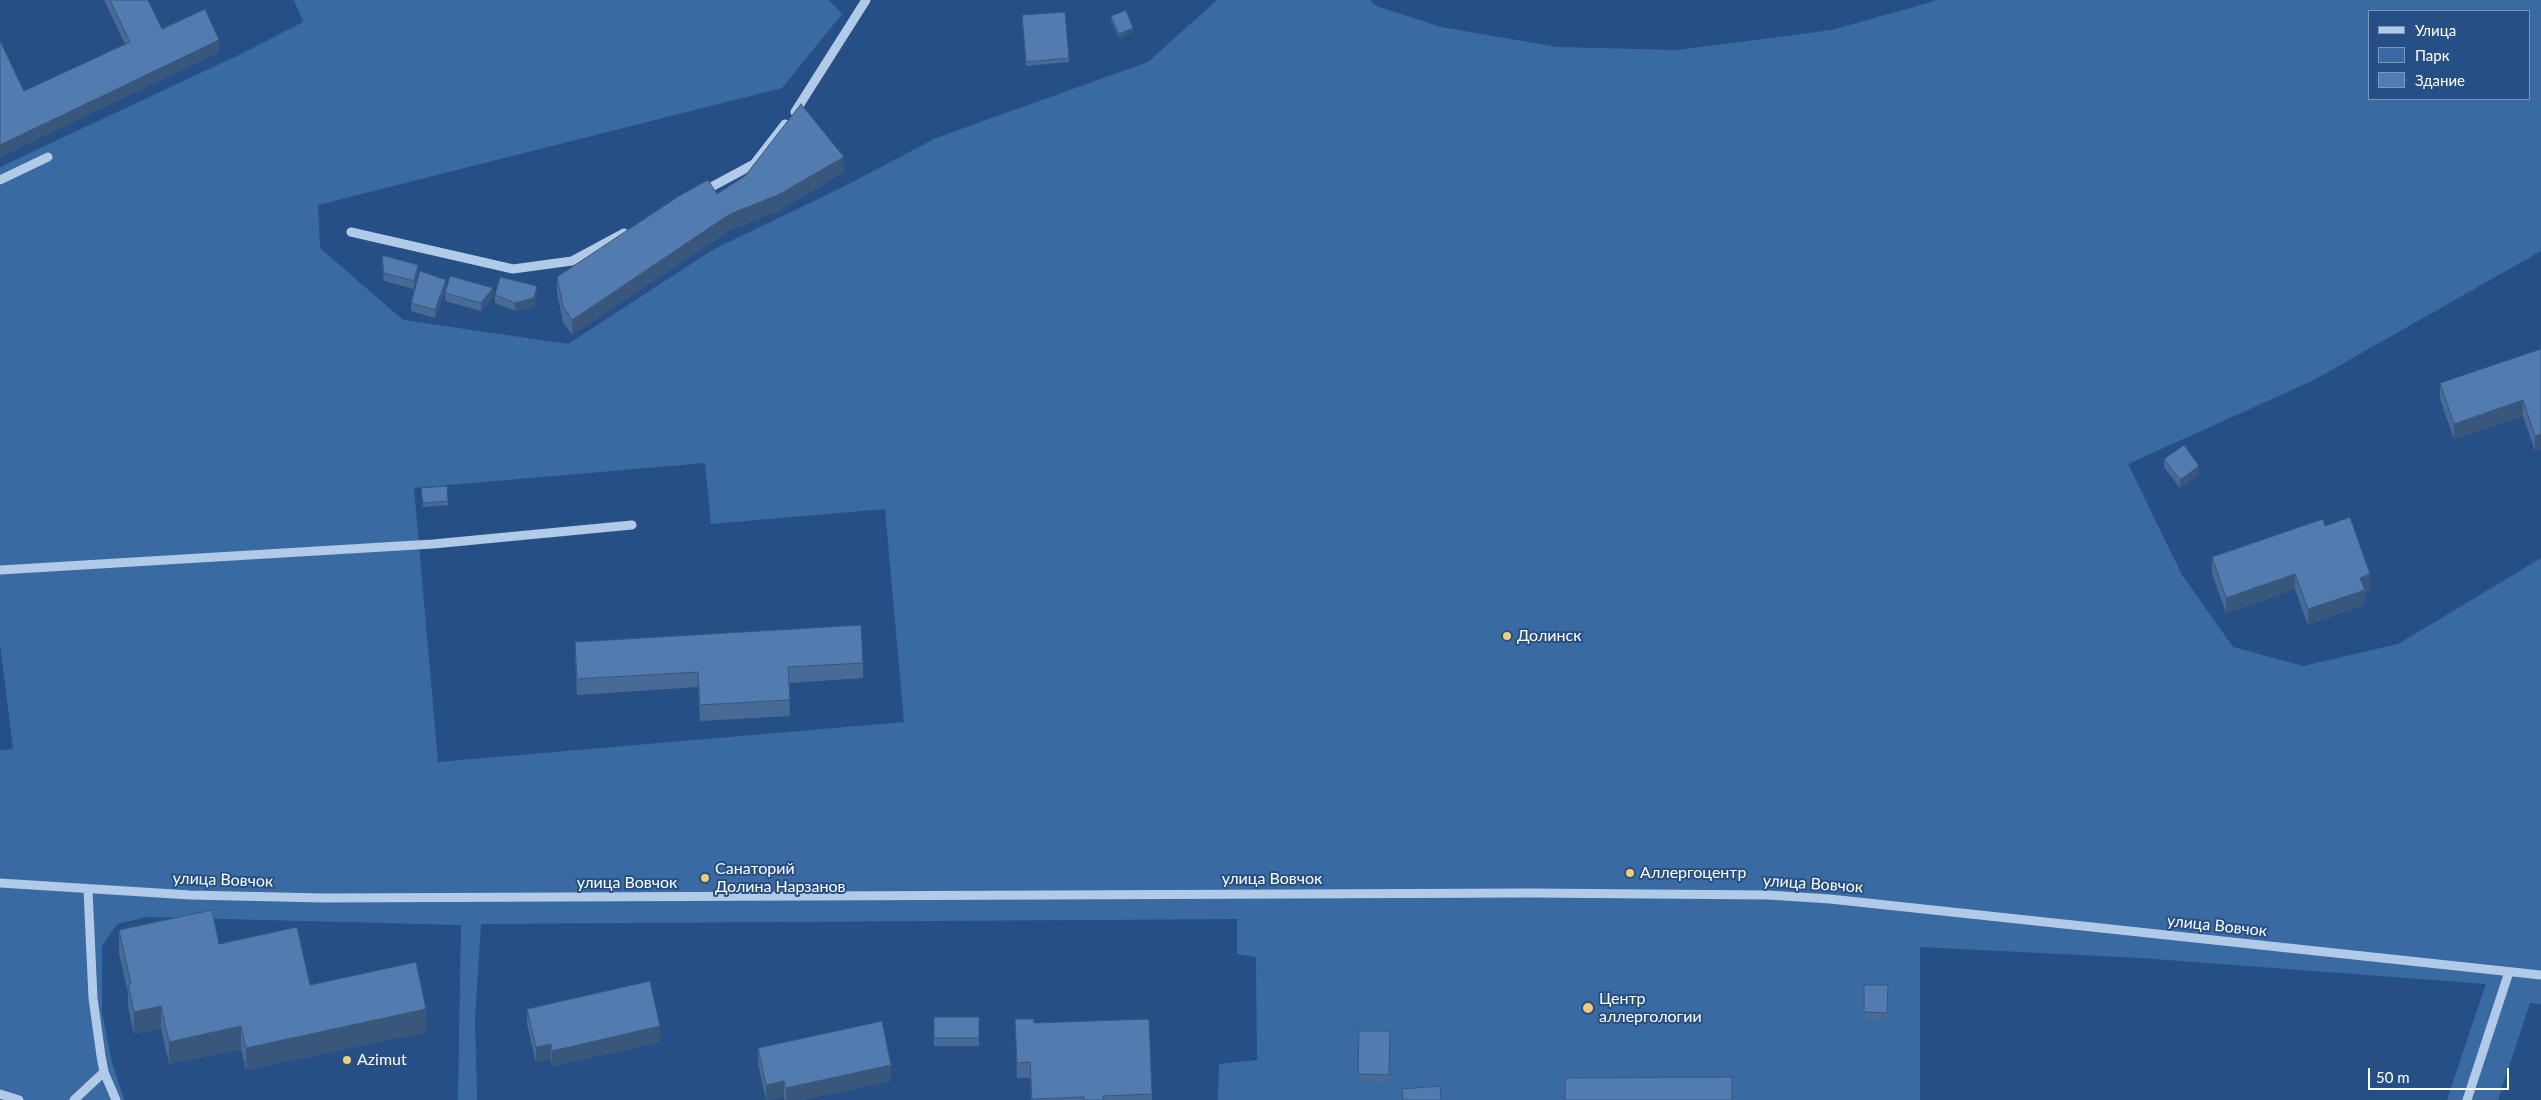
<!DOCTYPE html>
<meta charset="utf-8">
<style>
body{margin:0}
#map{position:relative;width:2541px;height:1100px;overflow:hidden;background:#265085;font-family:Lato,sans-serif}
canvas{display:block}
.legend{position:absolute;left:2368px;top:10px;width:162px;height:90px;box-sizing:border-box;background:#265085;border:1px solid #7d96b6;margin:0;padding:6px 9px;list-style:none;font-size:15px;color:#fff}
.legend li{display:flex;align-items:center;gap:10px;height:25px}
.legend b{width:25px;border:1px solid #7d96b6}
.scale{position:absolute;left:2368px;top:1068px;width:141px;height:22px;box-sizing:border-box;border:2px solid #fff;border-top:0;padding-left:6px;font-size:15px;line-height:18px;white-space:nowrap;color:#fff;-webkit-text-stroke:4px #265085;paint-order:stroke}
</style>
<div id="map">
<canvas width="2541" height="1100"></canvas>
<ul class="legend">
<li><b style="height:6px;background:#b0cae8"></b>Улица</li>
<li><b style="height:14px;background:#3a6aa2"></b>Парк</li>
<li><b style="height:14px;background:#527caf"></b>Здание</li>
</ul>
<div class="scale">50 m</div>
</div>
<script>
const g = document.querySelector('canvas').getContext('2d');
g.lineJoin = 'round';
function paint(path, color) { g.fillStyle = color; g.fill(path, 'evenodd'); }
const toPath = rows => new Path2D(rows.map(r => 'M' + r).join(''));
function stroke(path, color, width, dash) { g.strokeStyle = color; g.lineWidth = width; g.lineCap = dash ? 'butt' : 'round'; g.setLineDash(dash || []); g.stroke(path); }
function drawText(font, color, halo, rows, align = 'center') {
  g.font = font + ' Lato,sans-serif'; g.lineWidth = 4; g.setLineDash([]); g.textBaseline = 'middle'; g.strokeStyle = halo; g.fillStyle = color; for (const [text, x, y, turn = 0] of rows) {
    g.save(); g.translate(x, y); g.rotate((+turn || 0) * Math.PI / 180); g.textAlign = isNaN(turn) ? turn : align; if (halo) g.strokeText(text, 0, 0); g.fillText(text, 0, 0); g.restore();
  }
}
const green = toPath([
 [294,0,829,0,842,14,782,88,318,205,320,248,403,320,568,344,714,249,839,189,936,138,1148,62,1217,0,1370,0,1376,6,1441,27,1557,47,1677,50,1832,30,1938,0,2541,0,2541,251,2314,380,2128,464,2182,575,2233,647,2303,666,2398,644,2541,558,2541,1004,2530,1003,2498,1100,2447,1100,2486,984,2141,958,1920,947,1920,1100,1218,1100,1219,1064,1257,1060,1256,957,1237,954,1237,919,481,924,475,1018,477,1100,458,1100,461,925,147,917,117,924,102,946,102,1013,111,1058,124,1100,0,1100,0,750,13,749,0,643,0,167,241,54,303,22],
 [2370,11,2530,11,2530,99,2370,99],
 [705,463,711,524,885,509,904,722,438,762,414,488]
]);
const minor = toPath([
 [795,112,866,0],
 [0,180,48,157],
 [702,192,754,164,785,124],
 [351,232,513,269,572,261,624,233],
 [0,570,433,544,632,525],
 [0,883,190,895,324,898,1531,893,1768,895,1830,899,2541,975],
 [88,890,93,998,101,1056,104,1072,116,1100],
 [0,1094,19,1100],
 [74,1100,104,1072],
 [2467,1100,2509,972]
]);
const wall = toPath([
 [104,0,148,0,162,29,219,52,0,157,0,41,24,91,125,44],
 [1022,15,1069,58,1069,62,1026,66],
 [1111,16,1133,32,1119,38,1111,20],
 [844,172,778,211,730,230,572,335,563,322,557,292,557,277,717,194],
 [382,255,418,273,414,289,384,281,382,264],
 [446,288,435,318,411,311,411,303],
 [445,293,493,296,481,311,445,301],
 [537,294,534,306,515,311,495,303,495,295],
 [2541,349,2541,449,2535,451,2523,416,2454,439,2440,399,2440,383],
 [2164,459,2199,474,2180,488,2164,467],
 [421,488,448,501,448,505,423,507],
 [2325,526,2370,590,2365,592,2365,605,2308,625,2295,589,2226,613,2212,573,2212,557],
 [575,642,863,663,863,678,789,683,790,716,700,721,698,687,577,695,575,657],
 [119,930,219,944,310,985,426,1032,246,1070,241,1049,169,1064,161,1028,134,1034,128,1007,128,993,119,953],
 [1864,985,1888,985,1887,1021,1864,1020],
 [527,1009,660,1042,552,1066,551,1059,536,1063,527,1024],
 [934,1017,979,1017,979,1046,934,1046],
 [1015,1019,1034,1023,1152,1094,1152,1100,1031,1100,1030,1078,1017,1078],
 [1359,1031,1390,1031,1389,1083,1358,1082],
 [758,1048,891,1081,802,1100,785,1100,784,1097,766,1100,758,1063]
]);
const shadedWall = toPath([
 [1133,28,1133,32,1119,38,1119,34],
 [219,40,219,52,0,157,0,145],
 [844,157,844,172,778,211,730,230,572,335,572,320,730,214],
 [418,265,418,273,414,289,414,281],
 [446,280,446,288,435,318,435,310],
 [537,286,537,294,534,306,515,311,515,303],
 [493,288,493,296,481,311,481,303],
 [2523,400,2523,416,2454,439,2454,424],
 [2541,434,2541,449,2535,451,2535,436],
 [2199,466,2199,474,2180,488,2180,480],
 [2295,574,2295,589,2226,613,2226,598],
 [2370,574,2370,590,2365,592,2365,605,2308,625,2308,609,2360,578],
 [161,1006,161,1028,134,1034,134,1012],
 [426,1009,426,1032,246,1070,246,1048],
 [241,1026,241,1049,169,1064,169,1042],
 [660,1026,660,1042,552,1066,552,1051],
 [551,1044,551,1059,536,1063,536,1047],
 [891,1065,891,1081,802,1100,786,1100,786,1088],
 [784,1081,784,1097,766,1100,766,1085]
]);
const building = toPath([
 [110,0,148,0,162,29,205,9,219,40,0,145,0,41,24,91,130,42,110,0],
 [1126,10,1133,28,1119,34,1111,16,1126,10],
 [1065,12,1069,58,1026,62,1022,15,1065,12],
 [801,104,844,157,778,195,730,214,572,320,563,306,557,277,679,196,708,180,717,194,745,176,801,104],
 [382,255,418,265,414,281,384,273,382,255],
 [420,271,446,280,435,310,411,303,420,271],
 [450,276,493,288,481,303,445,293,450,276],
 [500,277,537,286,534,298,515,303,495,295,500,277],
 [2541,349,2541,434,2535,436,2523,400,2454,424,2440,383,2541,349],
 [2184,445,2199,466,2180,480,2164,459,2184,445],
 [447,486,448,501,423,503,421,488,447,486],
 [2350,517,2370,574,2360,578,2365,590,2308,609,2295,574,2226,598,2212,557,2323,519,2325,526,2350,517],
 [861,625,863,663,788,667,790,700,700,705,698,672,577,679,575,642,861,625],
 [212,910,219,944,297,927,310,985,416,962,426,1009,246,1048,241,1026,169,1042,161,1006,134,1012,128,984,131,984,119,930,212,910],
 [650,981,660,1026,552,1051,551,1044,536,1047,527,1009,650,981],
 [1864,985,1888,985,1887,1013,1864,1012,1864,985],
 [934,1017,979,1017,979,1038,934,1038,934,1017],
 [1015,1019,1034,1019,1034,1023,1149,1019,1152,1094,1103,1096,1104,1100,1084,1100,1084,1097,1032,1099,1030,1062,1017,1063,1015,1019],
 [882,1021,891,1065,786,1088,784,1081,766,1085,758,1048,882,1021],
 [1359,1031,1390,1031,1389,1075,1358,1074,1359,1031],
 [1732,1077,1732,1100,1565,1100,1565,1078,1732,1077],
 [1440,1086,1441,1100,1403,1100,1402,1089,1440,1086]
]);
const markers = [
 [1507,636,5,"#f1cc75"],
 [1630,873,5,"#f1cc75"],
 [705,878,5,"#f1cc75"],
 [1588,1008,6,"#f1cc75"],
 [347,1060,5,"#f1cc75"]
];
const poiNames = [
 ["Долинск",1517,636],
 ["Санаторий",715,869],
 ["Долина Нарзанов",715,887],
 ["Аллергоцентр",1640,873],
 ["Центр",1599,999],
 ["аллергологии",1599,1017],
 ["Azimut",357,1060]
];
const streetNames = [
 ["улица Вовчок",1272,879],
 ["улица Вовчок",223,880,2],
 ["улица Вовчок",627,883],
 ["улица Вовчок",1813,884,4],
 ["улица Вовчок",2217,926,6]
];
paint(green, '#3a6aa2');
stroke(minor, '#b0cae8', 9);
paint(wall, '#476b96');
paint(shadedWall, '#39577a');
paint(building, '#527caf');
stroke(building, '#39577a', 1);
for (const [x, y, r, color] of markers) { const dot = new Path2D(); dot.arc(x, y, r, 0, 2 * Math.PI); g.fillStyle = color; g.fill(dot); stroke(dot, '#265085', 2); }
drawText('16px', '#fff', '#265085', poiNames, 'left');
drawText('16px', '#fff', '#265085', streetNames);
</script>
